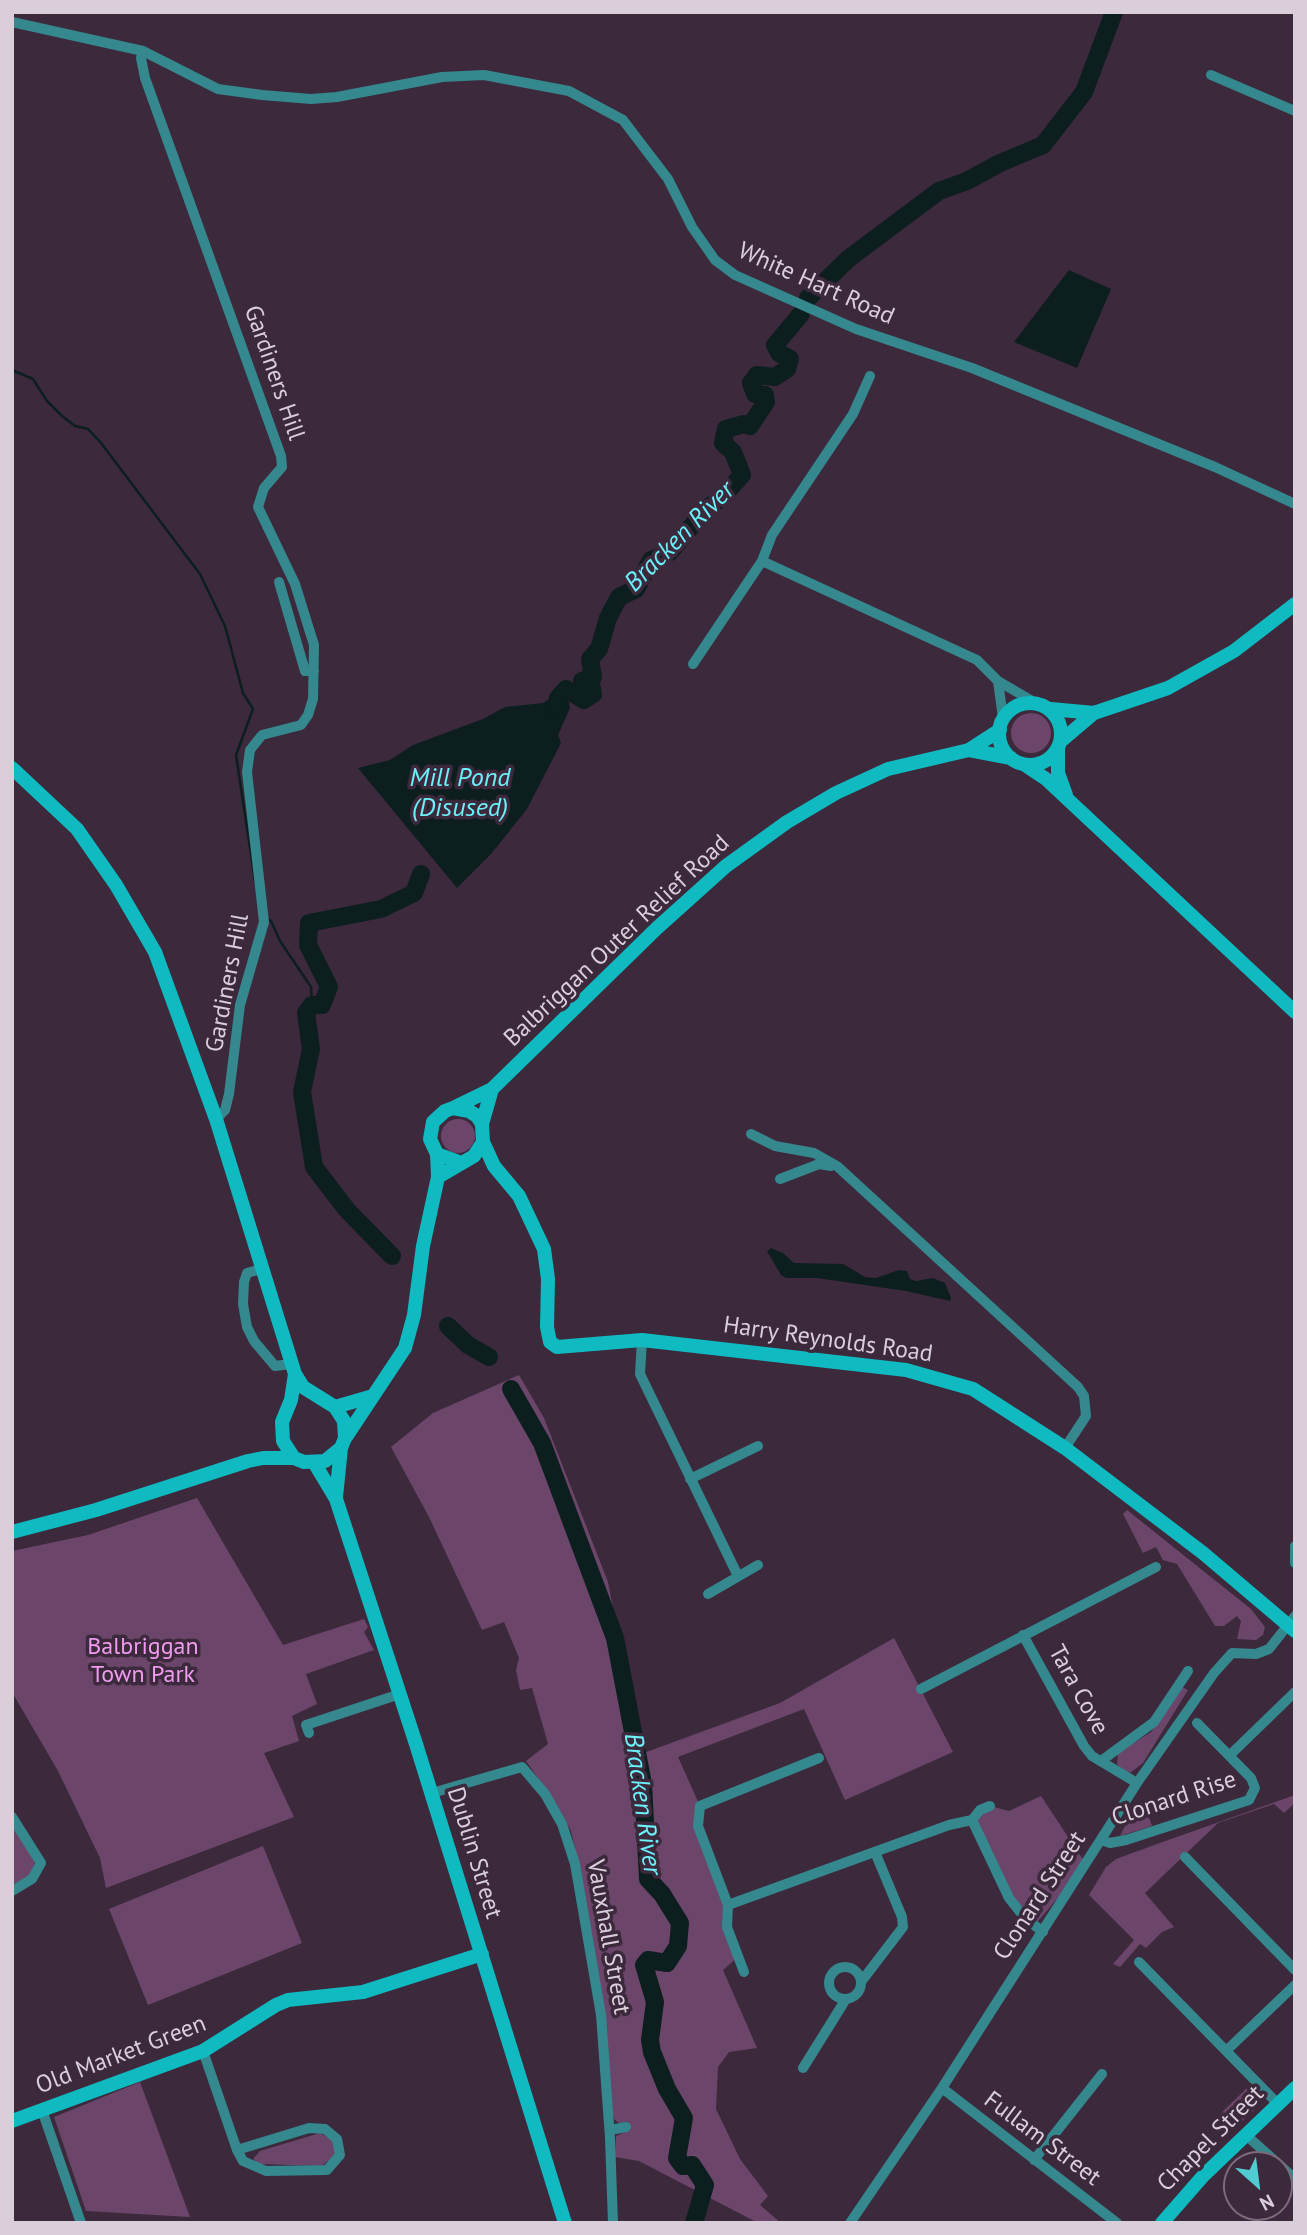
<!DOCTYPE html>
<style>
body{margin:0}
#map{position:relative;width:1307px;height:2235px;overflow:hidden;background:#3c293c;font-family:"PT Sans",sans-serif}
canvas{display:block}
.frame{position:absolute;inset:0;border:14px solid #daceda;pointer-events:none}
.north{position:absolute;left:1223px;top:2151px;width:70px;height:70px;box-sizing:border-box;background:#3c293c;border:2px solid #7b6b7b;border-radius:50%;rotate:152deg;font-size:19px;font-weight:700;line-height:28px;text-align:center;color:#daceda}
.north::after{content:'';display:block;margin:auto;width:24px;height:32px;background:#51ccd3;clip-path:polygon(50% 0,100% 100%,50% 72%,0 100%)}
</style>
<div id="map">
<canvas width="1307" height="2235"></canvas>
<div class="frame"></div>
<div class="north">N</div>
</div>
<script>
const g = document.querySelector('canvas').getContext('2d');
g.lineJoin = 'round';
function paint(path, color) { g.fillStyle = color; g.fill(path, 'evenodd'); }
const toPath = rows => new Path2D(rows.map(r => 'M' + r).join(''));
function stroke(path, color, width, dash) { g.strokeStyle = color; g.lineWidth = width; g.lineCap = dash ? 'butt' : 'round'; g.setLineDash(dash || []); g.stroke(path); }
function drawText(font, color, halo, rows, align = 'center') {
  g.font = font + ' "PT Sans",sans-serif'; g.lineWidth = 7; g.setLineDash([]); g.textBaseline = 'middle'; g.strokeStyle = halo; g.fillStyle = color; for (const [text, x, y, turn = 0] of rows) {
    g.save(); g.translate(x, y); g.rotate((+turn || 0) * Math.PI / 180); g.textAlign = isNaN(turn) ? turn : align; if (halo) g.strokeText(text, 0, 0); g.fillText(text, 0, 0); g.restore();
  }
}
const green = toPath([
 '1011 733a20 20 0 1 1 40 0a20 20 0 1 1-40 0Z',
 '441 1136a17 17 0 1 1 34 0a17 17 0 1 1-34 0Z',
 [519,1375,544,1418,608,1582,641,1754,780,1703,894,1638,953,1752,845,1800,804,1709,678,1757,700,1806,698,1812,738,1957,723,1970,757,2048,729,2052,718,2067,716,2109,740,2159,768,2196,760,2205,781,2223,758,2223,639,2161,615,2157,616,2136,630,2130,628,2122,619,2123,614,2119,612,2107,580,1870,571,1831,558,1807,526,1761,548,1744,532,1688,520,1690,516,1670,519,1658,504,1622,482,1630,429,1517,391,1447,433,1413],
 [197,1498,283,1645,364,1619,368,1627,364,1632,374,1650,306,1674,317,1704,292,1716,299,1741,264,1753,294,1817,106,1888,100,1858,58,1771,12,1692,12,1551,88,1535],
 [1127,1510,1251,1609,1265,1627,1263,1635,1256,1640,1237,1639,1241,1621,1237,1616,1224,1626,1215,1626,1177,1564,1163,1560,1156,1547,1143,1553,1123,1514],
 [1182,1687,1188,1690,1143,1763,1130,1773,1122,1771,1117,1764,1118,1753,1151,1732],
 [1295,1795,1295,1803,1284,1813,1274,1804,1218,1823,1145,1893,1174,1927,1162,1932,1146,1948,1140,1944,1120,1967,1113,1964,1134,1940,1089,1895,1106,1867,1116,1859,1157,1844],
 [1041,1796,1086,1864,1035,1925,1024,1917,972,1820,990,1806,1009,1811],
 [1135,1806,1148,1815,1152,1826,1120,1836],
 [12,1824,35,1862,30,1875,12,1885],
 [263,1846,302,1943,148,2005,109,1909],
 [140,2082,190,2217,86,2211,54,2117],
 [1247,2088,1257,2100,1256,2108,1235,2128,1218,2116],
 [320,2133,332,2140,336,2147,335,2155,322,2166,259,2164,253,2159,260,2151]
]);
const water = toPath([
 [1069,270,1111,289,1077,368,1014,342],
 [566,689,570,708,558,735,561,743,527,809,491,854,457,888,358,768,390,760,413,745,483,719,505,707,543,703],
 [771,1248,783,1253,794,1263,843,1264,865,1277,876,1278,899,1270,907,1271,910,1279,916,1281,933,1278,945,1283,951,1298,950,1301,906,1291,817,1278,786,1278,781,1275,767,1251]
]);
const stream = toPath([
 [12,370,33,379,47,401,62,416,75,426,88,429,101,443,200,574,225,626,243,693,253,709,236,755,255,881],
 [266,919,271,921,280,941,311,987,312,1005]
]);
const river = toPath([
 [808,298,848,259,939,191,967,181,998,164,1043,145,1084,92,1114,12],
 [556,707,558,698,566,689,584,700,593,694,591,684,582,681,593,677,590,659,599,649,608,618,619,597,636,589,651,560,670,552,707,508,721,498,742,475,733,452,723,443,726,429,744,424,750,426,766,402,765,395,755,394,751,383,757,375,775,377,787,369,790,359,779,353,775,345,801,314],
 [392,1256,347,1210,314,1167,302,1092,311,1049,306,1013,312,1005,322,1005,329,987,308,945,309,923,381,909,414,893,421,874],
 [448,1326,468,1345,489,1357],
 [511,1389,542,1443,615,1638,643,1784,648,1879,662,1894,680,1923,678,1946,667,1963,648,1960,644,1965,655,2002,650,2040,652,2052,667,2089,684,2118,677,2158,683,2166,692,2165,705,2185,694,2223]
]);
const street = toPath([
 [12,22,143,51,218,89,262,95,311,99,337,97,442,77,484,75,569,91,623,120,668,179,692,227,715,260,735,275,856,329,972,368,1215,467,1295,504],
 [143,51,141,58,145,78,281,456,282,467,264,488,258,507,295,584,314,645,313,699,308,715,301,725,262,735,250,750,247,772,264,922,240,1005,229,1094,225,1110,216,1119],
 [1211,75,1295,111],
 [762,561,772,535,853,414,870,376],
 [279,582,305,671,314,671],
 [693,664,762,561,977,660,998,681,1034,702],
 [998,681,1003,718],
 [751,1134,775,1146,814,1153,837,1166,1078,1387,1084,1396,1086,1416,1065,1448],
 [780,1179,819,1164,831,1166],
 [261,1269,247,1273,244,1282,243,1304,247,1327,254,1341,275,1366,291,1364],
 [642,1340,640,1374,738,1576],
 [690,1479,758,1446],
 [1295,1546,1295,1563],
 [708,1594,758,1565],
 [1023,1635,1084,1746,1092,1756,1137,1783],
 [921,1689,1156,1567],
 [309,1733,306,1725,400,1694],
 [1230,1755,1295,1692],
 [1101,1761,1154,1722,1188,1671],
 [432,1793,522,1767,545,1794,562,1824,575,1864,601,2015,610,2138,613,2223],
 [12,1817,41,1863,32,1879,12,1891],
 [972,1820,1009,1898,1024,1917,1043,1932],
 [1101,1840,1110,1843,1126,1840,1249,1800,1255,1788,1251,1778,1197,1723],
 [1185,1857,1295,1970],
 [728,1905,949,1825,972,1820,980,1810,990,1806],
 [1139,1962,1278,2104],
 '829 1983a16 16 0 1 1 32 0a16 16 0 1 1-32 0Z',
 [744,1972,727,1927,728,1905,698,1826,700,1806,819,1758],
 [861,1982,903,1927,902,1917,875,1852],
 [1227,2050,1295,1985],
 [203,2051,237,2150,243,2161,266,2171,327,2170,340,2155,337,2139,325,2129,309,2128,237,2150],
 [803,2068,846,1999],
 [942,2088,1117,2223],
 [42,2110,81,2223],
 [610,2130,626,2127],
 [1246,2135,1295,2179],
 [1034,2160,1102,2074],
 [850,2223,942,2088,1137,1783,1214,1673,1232,1653,1256,1654,1269,1649,1295,1616]
]);
const secondary = toPath([
 '999 734a31 31 0 1 1 62 0a31 31 0 1 1-62 0Z',
 [1051,709,1094,713,1168,688,1234,651,1295,604],
 [1061,741,1094,713],
 [1058,749,1058,773,1066,795],
 [969,750,1000,730],
 [1025,765,1046,779,1295,1012],
 [12,768,77,829,116,885,155,952,216,1119,295,1374,303,1387,335,1407,344,1421,345,1438,341,1448,325,1461,304,1462,294,1458,283,1441,282,1422,291,1400,295,1374],
 [453,1108,492,1089,657,928,726,866,787,822,836,793,888,769,969,750,1011,758],
 [482,1124,492,1089],
 [483,1142,494,1166,519,1196,544,1249,548,1279,547,1327,550,1342,557,1347,642,1340,906,1370,973,1389,1065,1448,1203,1553,1295,1631],
 [438,1177,474,1156,483,1142,482,1124,477,1116,469,1111,453,1108,445,1111,433,1122,430,1139,437,1154,459,1162],
 [335,1407,373,1396],
 [346,1437,405,1348,414,1315,423,1246,438,1177,437,1154],
 [315,1464,336,1499,416,1744,565,2223],
 [336,1497,341,1448],
 [12,1532,96,1510,248,1461,263,1458,294,1458],
 [12,2121,203,2051,276,2005,288,2000,363,1992,482,1954],
 [1162,2223,1203,2176,1295,2088]
]);
const streetNames = [
 ["White Hart Road",816,284,24],
 ["Gardiners Hill",274,373,71],
 ["Balbriggan Outer Relief Road",617,941,-43],
 ["Gardiners Hill",228,983,-79],
 ["Harry Reynolds Road",828,1340,8],
 ["Tara Cove",1078,1690,61],
 ["Clonard Rise",1174,1799,-18],
 ["Dublin Street",474,1853,73],
 ["Clonard Street",1040,1896,-57],
 ["Vauxhall Street",608,1937,80],
 ["Old Market Green",121,2055,-21],
 ["Fullam Street",1042,2139,37],
 ["Chapel Street",1211,2139,-45]
];
const parkNames = [
 ["Balbriggan",143,1647],
 ["Town Park",143,1675]
];
const waterNames = [
 ["Bracken River",680,537,-45],
 ["Mill Pond",460,779],
 ["(Disused)",460,809],
 ["Bracken River",642,1804,82]
];
paint(green, '#6b466a');
paint(water, '#0d1e1f');
stroke(stream, '#0d1e1f', 2.5);
stroke(river, '#0d1e1f', 18);
stroke(street, '#35888d', 10);
stroke(secondary, '#0fbac1', 14);
drawText('24px', '#daceda', '#3c293c', streetNames);
drawText('24px', '#f09bef', '#3c293c', parkNames);
drawText('italic 26px', '#6bf1f9', '#3c293c', waterNames);
</script>
